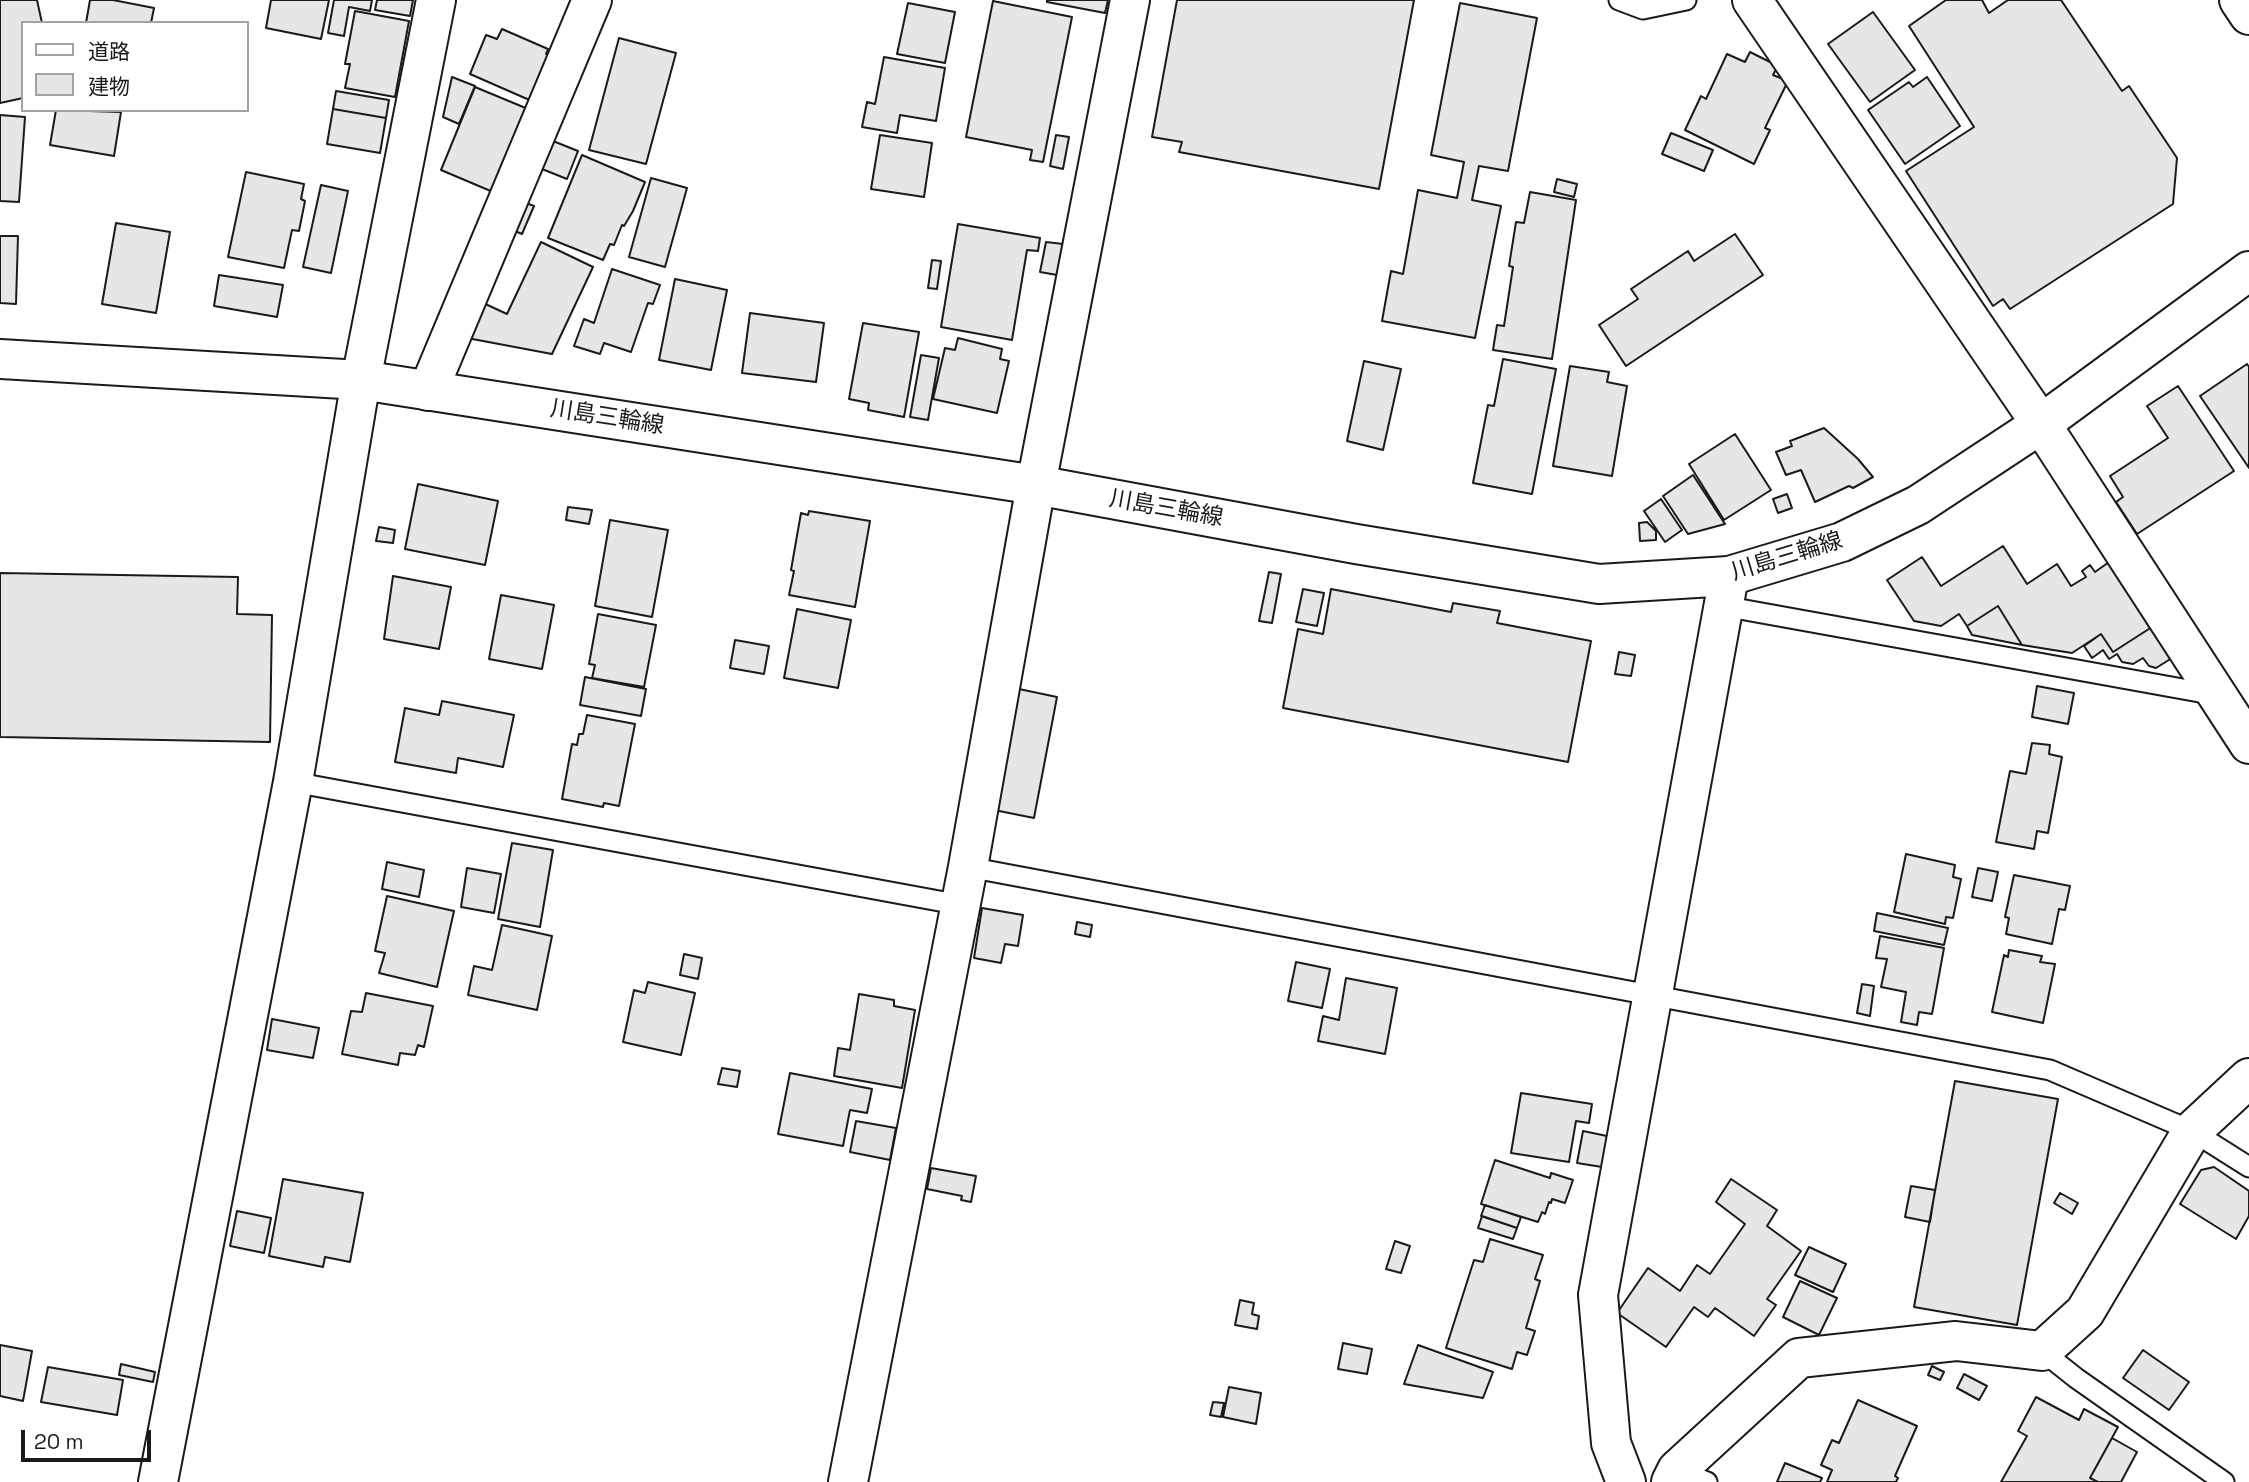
<!DOCTYPE html>
<meta charset="utf-8">
<style>
body{margin:0}
#map{position:relative;width:2249px;height:1482px;overflow:hidden;background:#fff;font-family:"Space Grotesk","Noto Sans JP",sans-serif}
canvas{display:block}
.legend{position:absolute;left:21px;top:21px;width:228px;height:91px;box-sizing:border-box;background:#fff;border:2px solid #a3a3a3;margin:0;padding:9px 12px;list-style:none;font-size:21px;color:#1a1a1a}
.legend li{display:flex;align-items:center;gap:14px;height:35px}
.legend b{width:35px;border:2px solid #a3a3a3}
.scale{position:absolute;left:21px;top:1430px;width:130px;height:32px;box-sizing:border-box;border:4px solid #1a1a1a;border-top:0;padding-left:9px;font-size:21px;line-height:24px;white-space:nowrap;color:#1a1a1a;-webkit-text-stroke:5px #fff;paint-order:stroke}
</style>
<div id="map">
<canvas width="2249" height="1482"></canvas>
<ul class="legend">
<li><b style="height:9px;background:#fff"></b>道路</li>
<li><b style="height:19px;background:#e6e6e6"></b>建物</li>
</ul>
<div class="scale">20 m</div>
</div>
<script>
const g = document.querySelector('canvas').getContext('2d');
g.lineJoin = 'round';
function paint(path, color) { g.fillStyle = color; g.fill(path, 'evenodd'); }
const toPath = rows => new Path2D(rows.map(r => 'M' + r).join(''));
function stroke(path, color, width, dash) { g.strokeStyle = color; g.lineWidth = width; g.lineCap = dash ? 'butt' : 'round'; g.setLineDash(dash || []); g.stroke(path); }
function drawText(font, color, halo, rows, align = 'center') {
  g.font = font + ' "Space Grotesk","Noto Sans JP",sans-serif'; g.lineWidth = 5; g.setLineDash([]); g.textBaseline = 'middle'; g.strokeStyle = halo; g.fillStyle = color; for (const [text, x, y, turn = 0] of rows) {
    g.save(); g.translate(x, y); g.rotate((+turn || 0) * Math.PI / 180); g.textAlign = isNaN(turn) ? turn : align; if (halo) g.strokeText(text, 0, 0); g.fillText(text, 0, 0); g.restore();
  }
}
const building = toPath([
 [0,0,37,0,42,23,23,23,23,98,0,103,0,0],
 [90,0,113,0,154,8,151,23,86,23,90,0],
 [271,0,329,0,321,39,266,28,271,0],
 [334,0,372,0,370,11,349,7,344,36,328,33,334,0],
 [377,0,413,0,410,16,375,10,377,0],
 [1047,0,1108,0,1105,13,1047,2,1047,0],
 [1177,0,1414,0,1379,189,1179,152,1182,142,1152,137,1177,0],
 [1946,0,1982,0,1989,13,2008,0,2061,0,2122,91,2129,86,2177,158,2173,204,2010,309,2003,299,1993,306,1906,171,1974,127,1909,26,1946,0],
 [993,1,1072,17,1043,162,1030,160,1032,150,966,137,993,1],
 [908,3,955,12,945,63,897,54,908,3],
 [1460,3,1537,18,1508,171,1479,166,1472,200,1501,206,1475,338,1382,321,1391,271,1403,274,1418,190,1457,198,1464,162,1431,155,1460,3],
 [355,11,409,21,395,97,345,88,350,64,345,64,355,11],
 [1873,12,1915,70,1870,102,1828,44,1873,12],
 [502,29,548,49,546,54,553,57,534,102,470,74,486,35,497,39,502,29],
 [619,38,676,53,646,164,589,150,619,38],
 [1750,52,1778,66,1773,75,1788,81,1765,128,1770,130,1754,164,1685,130,1701,96,1706,99,1727,54,1745,62,1750,52],
 [884,57,945,68,936,121,900,115,897,133,862,127,867,102,875,104,884,57],
 [452,77,475,86,459,124,443,117,452,77],
 [1927,77,1960,126,1905,164,1868,110,1909,82,1913,87,1927,77],
 [475,87,528,109,493,192,441,170,475,87],
 [336,91,389,100,386,118,333,109,336,91],
 [333,109,386,118,380,153,327,144,333,109],
 [56,110,121,112,114,156,50,145,56,110],
 [0,115,25,117,19,202,0,201,0,115],
 [1671,133,1713,150,1704,171,1662,154,1671,133],
 [880,135,932,143,924,197,871,189,880,135],
 [1056,135,1069,137,1063,169,1050,166,1056,135],
 [548,139,578,151,567,179,537,167,548,139],
 [582,155,645,182,633,211,624,226,622,225,614,245,610,244,603,260,548,238,582,155],
 [246,172,304,184,301,199,305,201,299,231,292,230,284,268,228,257,246,172],
 [651,178,687,188,665,267,629,257,651,178],
 [1557,179,1577,184,1574,197,1554,192,1557,179],
 [321,185,348,191,331,273,303,267,321,185],
 [1530,192,1576,200,1552,359,1493,350,1497,325,1504,326,1513,267,1509,266,1516,222,1524,223,1530,192],
 [521,201,534,206,522,234,510,229,521,201],
 [116,223,170,232,156,313,102,304,116,223],
 [958,224,1040,238,1038,251,1027,250,1012,340,941,327,958,224],
 [1735,234,1763,275,1626,366,1599,325,1638,299,1631,289,1688,251,1694,261,1735,234],
 [0,236,18,236,16,304,0,303,0,236],
 [541,242,593,267,552,354,467,338,481,302,507,314,541,242],
 [1046,242,1063,244,1057,275,1040,272,1046,242],
 [932,260,941,261,937,289,928,288,932,260],
 [612,269,660,285,653,304,648,303,631,352,604,343,600,354,574,346,584,319,594,323,612,269],
 [219,275,283,285,277,317,214,306,219,275],
 [675,279,727,290,711,370,659,360,675,279],
 [750,313,824,323,816,382,742,373,750,313],
 [863,323,919,332,904,417,868,410,869,403,849,399,863,323],
 [958,338,1002,349,1000,359,1009,361,997,413,933,399,945,348,955,350,958,338],
 [921,355,939,358,928,420,910,417,921,355],
 [1503,359,1556,369,1532,494,1473,483,1488,405,1494,406,1503,359],
 [1364,361,1401,369,1383,450,1347,441,1364,361],
 [2247,364,2249,367,2249,468,2200,396,2247,364],
 [1570,366,1609,372,1607,382,1627,386,1612,476,1553,466,1570,366],
 [2178,386,2234,471,2137,534,2116,502,2123,497,2110,476,2168,438,2147,406,2178,386],
 [1824,428,1858,459,1873,477,1853,488,1849,486,1815,502,1801,470,1786,475,1776,452,1792,446,1790,441,1824,428],
 [1735,434,1771,490,1724,520,1689,464,1735,434],
 [1693,475,1725,524,1688,534,1663,496,1693,475],
 [418,484,498,501,485,565,405,549,418,484],
 [1787,494,1792,508,1778,513,1773,499,1787,494],
 [1661,499,1682,530,1665,542,1644,511,1661,499],
 [568,507,592,510,589,524,566,520,568,507],
 [809,511,870,521,855,607,789,595,794,571,791,570,801,513,808,515,809,511],
 [610,520,668,530,652,617,595,606,610,520],
 [1647,522,1656,531,1656,540,1640,541,1639,523,1647,522],
 [379,527,395,530,393,543,376,541,379,527],
 [2003,546,2027,584,2057,564,2071,586,2086,577,2082,571,2090,565,2095,572,2109,562,2152,627,2113,652,2101,634,2072,653,2022,645,1998,606,1967,626,1959,614,1941,626,1914,621,1887,580,1922,557,1941,586,2003,546],
 [1269,572,1281,574,1272,623,1259,621,1269,572],
 [0,573,238,577,237,614,272,615,270,742,0,737,0,573],
 [393,576,451,587,439,649,384,639,393,576],
 [1303,589,1324,593,1317,626,1296,622,1303,589],
 [1331,589,1451,612,1453,603,1500,611,1497,623,1591,641,1568,762,1283,708,1298,629,1323,634,1331,589],
 [501,595,554,605,542,669,489,659,501,595],
 [1998,606,2022,645,1972,635,1967,626,1998,606],
 [797,609,851,620,838,688,784,678,797,609],
 [598,614,656,625,644,687,592,678,595,665,589,664,598,614],
 [2152,627,2172,658,2156,668,2149,666,2143,658,2133,664,2122,662,2117,654,2109,659,2103,650,2092,658,2084,646,2101,634,2113,652,2152,627],
 [735,640,769,646,764,674,730,668,735,640],
 [1619,652,1635,655,1631,676,1615,674,1619,652],
 [585,677,646,689,641,716,580,705,585,677],
 [2037,686,2074,693,2068,724,2032,717,2037,686],
 [1019,689,1057,697,1034,818,994,810,1019,689],
 [442,701,514,715,503,767,458,758,456,773,395,762,405,708,439,715,442,701],
 [587,715,635,724,619,806,604,803,603,807,562,799,572,744,577,745,579,734,583,734,587,715],
 [2032,743,2050,745,2049,754,2062,757,2048,833,2037,831,2034,849,1996,842,2010,771,2026,774,2032,743],
 [512,843,553,850,540,927,498,919,512,843],
 [1906,854,1955,865,1953,877,1961,879,1953,918,1946,917,1945,924,1894,912,1906,854],
 [387,862,424,870,419,897,382,889,387,862],
 [467,868,501,874,494,913,461,907,467,868],
 [1978,868,1998,872,1992,901,1972,897,1978,868],
 [2014,875,2070,886,2065,910,2059,909,2052,944,2006,934,2009,918,2005,917,2014,875],
 [387,896,454,911,437,987,379,973,385,953,375,951,387,896],
 [982,908,1023,915,1018,946,1005,944,1001,963,974,958,982,908],
 [1877,913,1948,928,1944,945,1874,931,1877,913],
 [1077,922,1092,925,1090,937,1075,934,1077,922],
 [502,925,552,936,537,1010,468,995,474,966,492,970,502,925],
 [1880,936,1944,948,1932,1014,1919,1012,1917,1025,1901,1022,1906,992,1881,987,1887,959,1876,958,1880,936],
 [2009,950,2042,956,2040,962,2055,964,2043,1023,1992,1012,2004,955,2008,957,2009,950],
 [684,954,702,958,698,979,680,975,684,954],
 [1296,962,1330,969,1322,1008,1288,1001,1296,962],
 [1346,978,1397,988,1385,1054,1318,1041,1323,1016,1339,1020,1346,978],
 [648,982,695,993,681,1055,623,1042,634,990,645,993,648,982],
 [1862,984,1874,986,1870,1016,1857,1013,1862,984],
 [366,993,433,1006,424,1047,418,1045,415,1055,400,1053,398,1065,342,1054,351,1011,362,1012,366,993],
 [859,994,894,1000,894,1006,915,1010,902,1088,834,1076,838,1048,850,1050,859,994],
 [272,1019,319,1028,313,1058,267,1050,272,1019],
 [722,1068,740,1071,737,1087,718,1084,722,1068],
 [790,1073,872,1089,867,1113,850,1110,843,1146,778,1134,790,1073],
 [1955,1081,2058,1099,2017,1325,1914,1307,1955,1081],
 [1521,1093,1592,1104,1589,1123,1576,1121,1569,1162,1511,1153,1521,1093],
 [856,1121,896,1128,890,1160,850,1152,856,1121],
 [1583,1131,1607,1136,1602,1167,1577,1163,1583,1131],
 [1495,1160,1550,1178,1551,1173,1573,1180,1565,1203,1552,1199,1551,1203,1549,1202,1545,1214,1542,1212,1538,1222,1481,1204,1495,1160],
 [2214,1167,2249,1191,2249,1216,2236,1239,2180,1204,2201,1170,2214,1167],
 [931,1168,976,1176,971,1202,961,1200,962,1196,927,1189,931,1168],
 [283,1179,363,1193,350,1262,325,1257,323,1267,269,1256,283,1179],
 [1731,1179,1777,1210,1767,1226,1801,1251,1767,1299,1776,1305,1754,1336,1715,1308,1708,1317,1694,1307,1666,1347,1617,1313,1648,1268,1680,1291,1697,1265,1710,1274,1745,1224,1716,1202,1731,1179],
 [1911,1186,1935,1190,1930,1222,1905,1217,1911,1186],
 [2060,1193,2078,1203,2072,1214,2054,1203,2060,1193],
 [1485,1205,1521,1217,1517,1228,1481,1216,1485,1205],
 [237,1211,271,1218,264,1253,230,1246,237,1211],
 [1482,1216,1517,1228,1513,1239,1478,1228,1482,1216],
 [1490,1239,1543,1255,1535,1279,1540,1281,1526,1328,1535,1331,1527,1355,1517,1352,1512,1369,1446,1348,1474,1260,1483,1262,1490,1239],
 [1395,1241,1410,1246,1401,1273,1386,1269,1395,1241],
 [1809,1247,1846,1264,1833,1292,1795,1275,1809,1247],
 [1800,1281,1837,1298,1819,1335,1783,1317,1800,1281],
 [1240,1300,1254,1303,1252,1314,1259,1316,1257,1329,1235,1325,1240,1300],
 [1343,1343,1372,1349,1367,1374,1338,1369,1343,1343],
 [0,1345,32,1351,23,1401,0,1396,0,1345],
 [1418,1345,1493,1372,1483,1398,1404,1384,1418,1345],
 [2143,1350,2189,1382,2169,1410,2123,1378,2143,1350],
 [121,1364,155,1372,153,1382,119,1375,121,1364],
 [1932,1366,1944,1372,1940,1380,1928,1375,1932,1366],
 [48,1367,123,1380,117,1415,41,1402,48,1367],
 [1964,1374,1987,1386,1979,1400,1957,1388,1964,1374],
 [1229,1387,1261,1393,1256,1424,1223,1417,1229,1387],
 [2036,1397,2079,1420,2084,1409,2118,1427,2090,1478,2098,1482,2001,1482,2027,1436,2018,1431,2036,1397],
 [1858,1400,1917,1426,1895,1476,1898,1478,1896,1482,1827,1482,1832,1470,1821,1465,1832,1440,1839,1443,1858,1400],
 [1213,1402,1224,1403,1221,1417,1210,1415,1213,1402],
 [2112,1438,2137,1452,2121,1482,2098,1482,2090,1478,2112,1438],
 [1785,1463,1822,1478,1820,1482,1777,1482,1785,1463]
]);
const service = toPath([
 [1619,0,1643,9,1686,0],
 [1723,606,2216,695],
 [293,782,961,905],
 [968,867,2050,1070,2192,1131,2249,1167],
 [2042,1351,2076,1378,2224,1482],
 [1677,1470,1707,1482]
]);
const minor = toPath([
 [1752,0,2041,424,2249,744],
 [428,391,592,0],
 [158,1482,293,782,361,380,436,0],
 [848,1482,968,867,1036,485,1130,0],
 [1626,1482,1611,1443,1598,1295,1729,576],
 [1671,1482,1677,1470,1799,1358,1956,1341,2042,1351,2085,1312,2192,1131,2249,1078]
]);
const primary = toPath([
 [0,359,361,380,1036,485,1356,544,1599,584,1729,576,1842,542,1918,505,2041,424,2249,271]
]);
const trunk = toPath([
 [2239,0,2249,15]
]);
const streetNames = [
 ["川島三輪線",607,418,9],
 ["川島三輪線",1166,509,10],
 ["川島三輪線",1787,557,-17]
];
paint(building, '#e6e6e6');
stroke(building, '#1a1a1a', 2);
stroke(service, '#1a1a1a', 23);
stroke(minor, '#1a1a1a', 42);
stroke(primary, '#1a1a1a', 42);
stroke(trunk, '#1a1a1a', 42);
stroke(service, '#fff', 19);
stroke(minor, '#fff', 38);
stroke(primary, '#fff', 38);
stroke(trunk, '#fff', 38);
drawText('23px', '#1a1a1a', '#fff', streetNames);
</script>
